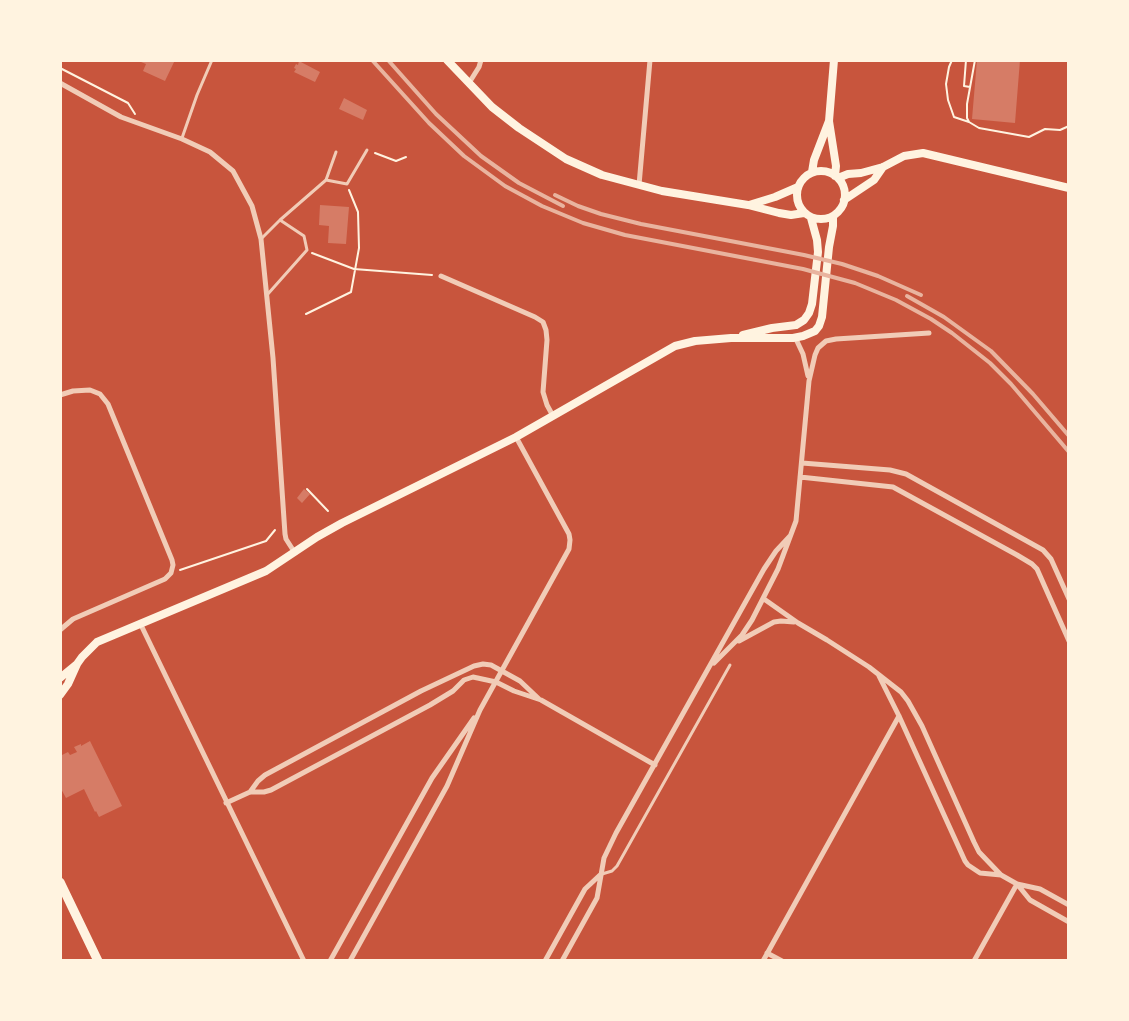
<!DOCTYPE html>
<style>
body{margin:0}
#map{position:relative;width:1129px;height:1021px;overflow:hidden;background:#c8553d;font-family:Quicksand,sans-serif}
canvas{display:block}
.frame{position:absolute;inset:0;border:62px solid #fff3e0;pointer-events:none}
</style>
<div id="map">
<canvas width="1129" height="1021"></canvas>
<div class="frame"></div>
</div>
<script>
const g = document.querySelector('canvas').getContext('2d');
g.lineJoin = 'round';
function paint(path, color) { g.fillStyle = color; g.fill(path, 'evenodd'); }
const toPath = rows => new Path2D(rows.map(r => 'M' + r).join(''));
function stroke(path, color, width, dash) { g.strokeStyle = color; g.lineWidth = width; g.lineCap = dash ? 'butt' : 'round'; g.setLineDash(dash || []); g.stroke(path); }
const building = toPath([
 [136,60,175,60,165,81,143,71,146,64],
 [977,60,1020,60,1015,123,972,119],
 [299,61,320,72,315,82,294,72,296,69,294,68,296,64,298,65],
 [344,98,367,110,363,120,339,109],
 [320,205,349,207,346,244,328,243,329,226,319,225],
 [304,489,310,494,302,503,297,498],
 [90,741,122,806,99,817,96,811,95,812,84,789,66,798,60,787,60,756,68,752,70,755,77,752,74,747,81,744,81,746]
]);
const path = toPath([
 [952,60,949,67,946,84,948,100,954,117,969,122,979,128,1029,137,1045,129,1060,130,1069,126],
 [966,60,964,86,970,87],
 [60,68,128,103,135,114],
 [969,122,967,118,967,104,975,60],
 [375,153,396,161,406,157],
 [312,253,354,269,432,275],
 [306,314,351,292,359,248,358,212,349,190],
 [307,489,328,511],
 [180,570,266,541,275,530]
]);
const service = toPath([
 [182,138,197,95,212,60],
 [326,180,347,184,367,150],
 [262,238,280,220,326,180,336,152],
 [267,295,307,250,304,236,280,220],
 [602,874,612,871,617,866,730,665]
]);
const minor = toPath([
 [60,83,121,117,182,139,210,152,233,171,252,206,261,239,273,358,285,534,286,539,295,553],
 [469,83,479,67,481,60],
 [639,185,650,60],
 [441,276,535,317,543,322,546,330,547,340,543,392,547,405,553,416],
 [795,337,803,354,808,376],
 [60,395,73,391,90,390,100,394,108,404,172,560,173,565,171,573,165,579,73,619,60,630],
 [802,463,890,470,906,474,1043,550,1051,559,1069,599],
 [800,477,893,487,1017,555,1032,564,1037,569,1069,641],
 [764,599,798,623,827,640,869,667,901,692,908,701,922,726,974,842,979,852,1001,875,1017,884,1040,889,1069,905],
 [140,623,304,961],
 [739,641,774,622,781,621,794,622],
 [714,663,742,635,752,620,778,569,796,521,809,381,815,355,818,348,826,341,836,339,929,333],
 [879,676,899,716,965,861,968,865,980,873,1001,875],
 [250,792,258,781,265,775,421,691,474,666,483,664,491,665,520,681,539,699],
 [226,803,250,792,264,792,271,790,430,705,453,691,464,680,473,677,496,682,514,691,541,700,655,765],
 [1017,884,1030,900,1069,922],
 [767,953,782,961],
 [330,961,432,778,474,718],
 [350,961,447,786,480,710,569,549,570,540,569,534,516,437],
 [545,961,585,889,600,875],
 [562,961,597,898,604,858,616,833,764,569,776,551,790,536],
 [763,961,899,716],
 [974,961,1017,884]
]);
const secondary = toPath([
 [447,60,492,107,519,128,566,159,602,175,662,191,748,205,779,213,791,215,804,213],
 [834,60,829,121,836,166,835,176],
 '797 195a24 24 0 1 1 48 0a24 24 0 1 1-48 0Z',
 [812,172,814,160,829,121],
 [838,178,848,174,861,173,883,167,904,156,923,153,1069,188],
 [844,200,874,180,883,167],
 [749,205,775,197,798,187],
 [743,335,772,328,796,325,804,320,809,313,812,304,818,252,817,240,811,218],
 [60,678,77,664],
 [60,695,68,684,77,664,82,657,97,642,266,571,317,537,342,523,516,437,675,346,695,341,731,338,793,338,803,336,815,331,819,326,822,317,829,247,833,226,833,217]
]);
const primary = toPath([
 [60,882,98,961]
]);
const rail = toPath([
 [372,60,429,123,464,156,505,186,542,206,583,223,625,235,803,269,855,283,896,300,931,319,952,333,990,363,1011,384,1069,452],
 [388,60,436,114,481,156,519,183,563,206],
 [555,195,578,206,601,214,641,224,804,255,842,264,878,276,921,295],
 [907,296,944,317,991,351,1033,394,1069,436]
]);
paint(building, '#d67c66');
stroke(path, '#fff3e0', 2);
stroke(service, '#f1ccb7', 3);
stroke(minor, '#f1ccb7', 5);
stroke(secondary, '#fff3e0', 8);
stroke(primary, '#fff3e0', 9);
stroke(rail, '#e9b49f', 4);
</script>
